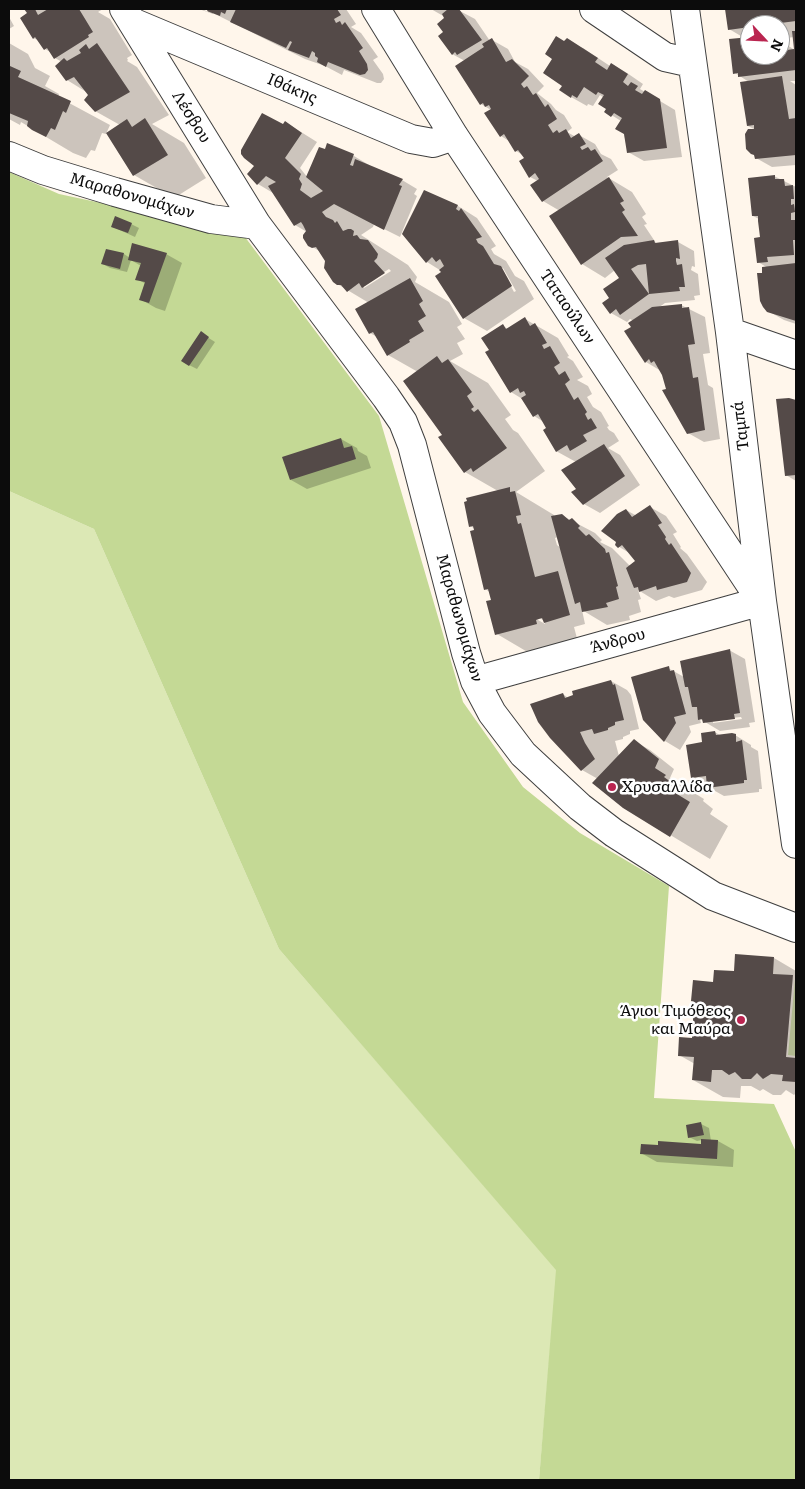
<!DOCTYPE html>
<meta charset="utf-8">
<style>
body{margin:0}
#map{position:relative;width:805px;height:1489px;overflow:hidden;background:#fff6eb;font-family:Literata,serif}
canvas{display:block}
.frame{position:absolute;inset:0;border:10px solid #0c0c0c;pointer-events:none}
.north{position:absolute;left:740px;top:15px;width:50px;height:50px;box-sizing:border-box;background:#fff;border:1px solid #9e9e9e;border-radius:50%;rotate:115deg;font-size:14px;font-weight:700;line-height:20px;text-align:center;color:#0c0c0c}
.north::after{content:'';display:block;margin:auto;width:18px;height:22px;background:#ba2550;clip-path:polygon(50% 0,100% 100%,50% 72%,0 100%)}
</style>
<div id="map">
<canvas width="805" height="1489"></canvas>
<div class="frame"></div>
<div class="north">N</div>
</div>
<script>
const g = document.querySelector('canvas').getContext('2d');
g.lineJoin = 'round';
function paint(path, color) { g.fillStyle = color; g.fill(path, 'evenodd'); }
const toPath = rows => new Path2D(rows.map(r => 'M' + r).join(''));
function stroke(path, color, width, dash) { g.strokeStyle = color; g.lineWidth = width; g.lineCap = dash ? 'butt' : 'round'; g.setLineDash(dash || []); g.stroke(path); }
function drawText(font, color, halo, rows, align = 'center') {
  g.font = font + ' Literata,serif'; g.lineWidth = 5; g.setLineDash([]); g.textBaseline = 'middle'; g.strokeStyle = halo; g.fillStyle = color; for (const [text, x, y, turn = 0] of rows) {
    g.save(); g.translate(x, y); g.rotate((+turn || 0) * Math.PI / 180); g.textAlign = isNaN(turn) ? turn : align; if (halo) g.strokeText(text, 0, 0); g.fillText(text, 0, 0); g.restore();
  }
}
const green = toPath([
 [9,491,94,529,279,949,557,1270,539,1480,9,1480],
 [795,979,796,979,796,1056,788,1055]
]);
const forest = toPath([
 [9,172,59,194,242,233,379,416,463,702,523,787,580,833,669,886,654,1098,774,1104,796,1152,796,1480,539,1480,556,1270,279,949,94,529,9,491]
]);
const shadow = toPath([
 [26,9,103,9,98,12,110,19,132,55,127,58,128,60,127,61,137,67,169,115,152,124,184,143,206,178,174,198,134,175,108,133,120,125,95,111,88,93,67,80,62,62,55,58,52,53,45,49,40,41,33,38,29,14],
 [199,9,202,9,208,12,208,9,346,9,356,24,351,27,361,33,378,57,373,60,383,74,384,79,381,83,377,83,344,70,342,75,325,66,305,59,213,13,213,14],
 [431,9,459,9,458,10,475,19,490,41,492,40,508,49,515,62,528,69,544,86,537,93,551,104,556,110,564,115,572,128,567,132,576,137,579,135,595,144,601,154,611,159,618,170,607,177,632,192,646,214,642,217,647,224,644,225,656,243,678,242,694,251,695,267,692,266,691,270,698,274,700,295,694,296,695,300,665,303,658,308,681,305,705,317,710,353,703,354,708,385,713,388,720,439,704,442,688,433,668,390,661,371,646,362,626,332,633,328,634,321,630,319,627,322,611,313,611,298,621,278,615,270,605,278,582,264,551,216,560,211,543,201,538,181,530,177,526,159,523,155,516,151,509,141,501,136,491,110,481,104,465,61,452,54,445,33,445,17],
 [726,9,796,9,796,81,790,81,796,85,796,165,772,167,756,158,756,130,748,126,749,82,735,73,746,39,729,29],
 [750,25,780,25,780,39,794,37,796,51,780,40,780,55,750,55],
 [9,17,14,26,9,29],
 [9,43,28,54,35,68,50,76,45,86,59,94,58,97,110,125,106,134,102,133,95,151,91,150,86,158,73,153,21,122,20,125,9,119],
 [565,43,583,48,610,66,612,64,627,73,643,84,640,89,675,110,682,157,644,161,628,152,621,121,605,111,607,108,604,98,600,95,593,106,588,104,587,106,571,97,563,85],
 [285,122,317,142,300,168,308,178,325,151,328,144,354,156,369,165,368,166,402,180,417,189,414,194,417,196,400,237,374,224,373,227,361,235,408,265,417,277,415,282,449,302,462,324,457,327,465,339,457,343,463,354,450,361,488,383,511,415,505,419,513,430,518,433,545,471,516,492,554,515,555,517,561,515,595,533,602,540,600,542,612,548,630,566,637,561,631,554,616,545,626,510,637,516,650,507,666,516,677,532,673,534,681,547,680,548,687,554,707,582,702,590,674,598,669,596,656,601,638,590,641,599,638,600,641,612,629,616,630,620,607,625,582,610,585,624,574,627,578,642,536,657,497,634,492,600,490,592,485,589,475,531,474,528,470,526,498,491,465,472,443,435,418,372,388,355,379,338,370,333,357,309,369,303,334,282,327,261,321,252,309,245,307,232,295,225,273,193,258,184,249,174],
 [389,269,391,271,364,288,364,285],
 [558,537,561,548,557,545,555,538],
 [534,615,545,621,545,624,533,617],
 [774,176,796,187,796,324,784,320,768,311,764,274,768,268,758,262,761,239,759,219,753,216],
 [425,191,458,206,477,218,496,246,491,249,494,254,506,261,515,276,524,281,534,299,487,331,464,318,443,272,427,262,404,234],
 [501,268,503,268,516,291,514,292],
 [131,224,139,228,135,237,113,227],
 [124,254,130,258,166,254,182,263,165,311,156,308,140,299,146,284,137,279,141,266,131,260,127,272,110,268,103,264],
 [525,319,558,338,569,356,567,357,573,361,583,377,577,380,588,386,592,394,587,397,593,407,601,412,609,426,607,427,609,430,614,433,619,441,608,448,620,455,640,485,600,513,584,504,577,489,576,462,556,451,544,422,534,416,524,400,511,392,490,350,503,326,508,329],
 [201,333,215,342,197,369,189,365],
 [789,399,796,402,796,481,786,475],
 [341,439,357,448,358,451,367,456,371,468,307,489,291,480],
 [729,650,745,659,755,722,749,723,750,727,720,731,700,719,701,723,689,726,691,732,680,750,665,741,645,720,668,668,684,677],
 [741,717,742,719,713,723,713,720],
 [611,681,627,690,631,695,639,729,630,731,630,734,623,737,623,739,615,741,619,756,634,741,650,750,674,769,670,778,704,799,703,801,713,809,710,814,728,826,710,859,624,807,598,779,582,770,563,694,568,698],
 [715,732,721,736,735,735,751,745,751,747,758,751,762,789,759,789,759,792,724,796,692,778,704,744],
 [774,958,796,971,796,1093,794,1095,786,1090,781,1095,773,1095,763,1089,760,1091,751,1086,741,1086,740,1098,723,1097,693,1080,695,1064,679,1055,693,1039,715,983,735,973],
 [701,1124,709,1128,711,1141,718,1141,734,1150,733,1167,657,1162,641,1153,702,1146,702,1140,697,1141,689,1137]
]);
const building = toPath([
 [24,9,35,9,38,15,48,9,79,9,93,32,88,35,89,37,54,59,47,48,44,50,35,37,33,39,20,18,27,13],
 [208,9,227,9,225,14,221,12,220,16,207,11],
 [236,9,337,9,341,15,334,19,336,23,340,21,342,25,345,22,363,48,359,51,367,64,368,70,365,74,360,75,328,62,326,67,317,62,318,58,315,56,315,53,312,51,309,58,288,50,292,42,290,41,286,48,230,22],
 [448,9,459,9,482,40,457,55,455,52,452,55,438,36,443,32,437,24,444,18,442,14],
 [725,9,796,9,796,21,765,25,750,25,750,27,728,30],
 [792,31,796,31,796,70,738,77,738,73,733,74,729,39,750,37,750,55,780,55,780,51,794,49],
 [556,36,564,41,567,38,598,58,595,62,607,70,611,63,628,74,623,82,628,86,631,82,638,86,635,90,642,94,645,90,660,99,667,148,627,153,624,134,615,129,622,118,614,113,611,117,604,112,606,109,598,104,604,95,598,92,596,95,584,87,577,98,572,95,571,98,559,90,562,86,543,73,552,59,545,54],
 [492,38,506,62,512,59,529,76,521,84,524,88,527,86,533,95,536,93,545,107,548,104,557,119,548,125,553,133,557,130,559,133,566,129,571,138,579,133,586,144,580,147,582,150,588,147,591,151,595,149,603,161,542,202,530,185,539,179,535,173,529,178,519,161,524,158,518,150,515,152,504,134,500,137,484,113,491,109,489,105,485,107,483,103,480,105,455,66,484,47,482,44],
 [97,43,130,92,95,112,84,100,88,95,74,77,66,81,55,66,64,58,67,61,81,53,79,50,86,44,89,49],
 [10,66,21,71,18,77,71,101,66,113,63,111,55,130,51,128,46,137,32,130,27,126,28,121,9,113,9,69],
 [782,76,789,119,796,118,796,155,755,159,754,155,751,154,746,149,745,134,748,129,754,129,754,125,747,126,740,82],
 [262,113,283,124,285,121,302,133,285,158,301,174,299,179,302,184,300,190,311,198,323,191,306,177,319,147,325,149,327,143,354,154,350,165,353,166,355,159,403,179,399,185,402,186,384,230,334,204,322,212,326,217,333,220,335,223,337,221,343,231,348,229,351,229,354,231,353,236,357,235,360,239,368,240,378,254,377,258,374,261,385,273,362,288,359,283,347,292,341,285,337,285,333,282,324,268,325,261,316,247,312,248,308,246,303,238,303,235,306,231,303,225,301,222,294,226,268,186,276,182,266,176,257,185,247,174,254,166,244,158,241,154,241,150],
 [145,118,168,155,133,176,106,133,127,119,132,127],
 [775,175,775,179,784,179,785,186,793,185,794,199,791,199,791,205,794,204,795,212,791,213,791,220,795,220,795,225,796,225,796,240,793,240,794,255,767,257,768,262,757,263,754,238,760,237,758,221,758,216,752,216,748,178],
 [609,177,624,201,620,203,625,210,622,212,638,236,621,237,581,265,549,216],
 [424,190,458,205,456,209,459,211,461,208,482,237,476,239,478,243,483,246,494,264,501,266,512,286,463,319,435,276,441,272,439,270,444,266,440,259,436,262,432,257,426,263,402,234],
 [115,216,132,223,128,233,111,227],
 [654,240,655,243,678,240,680,259,676,258,676,261,677,265,682,264,685,287,679,287,680,291,649,294,620,315,616,309,610,314,602,303,609,298,603,289,619,278,605,258,624,245],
 [646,264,649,294,631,269,638,265],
 [132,243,167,253,149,303,139,300,145,282,135,280,141,263,128,260],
 [106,249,124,253,120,269,101,264],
 [796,263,796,321,767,312,763,307,760,301,757,273,762,273,762,267],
 [410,278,423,301,419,304,426,316,418,321,424,331,409,340,410,342,387,356,373,332,369,334,355,309],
 [682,304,682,308,689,307,695,344,688,345,693,378,698,377,705,430,687,434,662,390,666,389,662,375,654,361,651,363,649,359,645,363,624,331,631,327,628,323,652,307],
 [525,317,530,326,535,323,547,343,542,345,544,349,550,346,560,363,554,367,559,375,565,371,570,380,565,384,574,400,578,397,587,412,585,414,588,420,591,418,597,428,583,435,587,441,570,451,567,445,556,452,543,430,546,428,538,414,533,417,521,398,526,395,524,391,520,393,518,388,510,393,485,352,489,350,481,338,503,324,506,329],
 [201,331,209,337,189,366,181,361],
 [437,356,442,363,448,359,472,392,467,396,474,407,471,409,474,412,478,409,507,448,473,472,471,468,464,473,438,437,442,435,403,381],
 [789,398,796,400,796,475,785,476,776,399],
 [341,438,344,448,352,446,356,459,290,480,282,457],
 [604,444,625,476,583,505,571,492,576,489,561,470],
 [510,487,510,492,515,491,521,515,516,516,518,524,521,523,535,577,558,571,570,615,544,623,542,618,536,620,537,624,495,635,486,601,491,600,488,589,484,590,470,531,474,530,473,526,469,527,464,502,467,501,466,498],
 [650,505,662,523,658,525,666,537,665,539,669,545,671,543,691,573,687,582,657,590,656,586,639,592,638,587,634,588,626,568,635,561,622,545,618,548,615,545,616,542,601,531,617,514,626,509,632,517],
 [562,514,569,520,572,518,580,526,578,528,586,536,589,534,605,549,606,553,609,552,618,586,616,587,619,599,606,603,608,607,582,612,580,602,575,604,551,516],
 [730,649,740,713,734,714,735,719,703,723,702,719,698,720,697,707,692,707,688,687,685,687,680,661],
 [669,666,670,671,674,670,686,714,674,717,676,723,664,742,643,720,631,677],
 [611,680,613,685,615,684,624,720,615,722,615,725,608,728,608,730,594,734,592,729,580,732,585,743,595,759,581,771,550,738,538,722,530,704,563,693,565,698,573,695,572,691],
 [715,731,716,735,732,733,736,734,736,742,742,740,747,780,744,780,744,783,707,788,706,776,691,778,686,745,702,742,701,733],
 [634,739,659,759,655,768,666,775,664,777,675,785,672,791,690,802,670,837,623,808,592,783],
 [735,954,774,957,773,974,793,975,786,1057,796,1058,796,1082,782,1081,783,1075,771,1074,763,1079,757,1073,751,1079,742,1079,735,1072,729,1075,722,1070,712,1070,711,1082,692,1080,694,1057,678,1056,679,1037,692,1038,694,1002,691,1001,693,980,713,982,714,970,734,971],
 [701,1122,704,1135,688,1138,686,1125],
 [701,1139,718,1140,717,1159,640,1154,641,1144,658,1145,658,1141,701,1144]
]);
const street = toPath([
 [124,9,257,225,386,397,403,422,412,445,466,653,475,681,492,713,523,754,580,807,614,833,713,896,796,928],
 [376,9,454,136,758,596],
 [594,9,665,57,692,63],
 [685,9,730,332,762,601,796,844],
 [132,22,411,139,433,143,454,136],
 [9,156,43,170,115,192,211,219,257,225],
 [730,332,796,355],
 [475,681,762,601]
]);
const markers = [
 [612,787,5,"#ba2550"],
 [741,1020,5,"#ba2550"]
];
const streetNames = [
 ["Ιθάκης",292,89,23],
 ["Λέσβου",191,117,58],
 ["Μαραθονομάχων",132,196,16],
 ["Ταταούλων",567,307,56],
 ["Ταμπά",741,426,-97],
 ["Μαραθωνομάχων",459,618,74],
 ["Άνδρου",618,641,-15]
];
const poiNames = [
 ["Χρυσαλλίδα",622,787],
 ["Άγιοι Τιμόθεος",731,1011,"right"],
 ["και Μαύρα",731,1029,"right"]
];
paint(green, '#dce8b5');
paint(forest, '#c4d995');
paint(shadow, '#0003');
paint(building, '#544a48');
stroke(street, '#3f3f3f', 30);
stroke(street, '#fff', 28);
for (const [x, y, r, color] of markers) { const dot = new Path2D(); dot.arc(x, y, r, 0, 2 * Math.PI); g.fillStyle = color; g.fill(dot); stroke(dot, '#fff', 2); }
drawText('16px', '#0c0c0c', '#fff', streetNames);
drawText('16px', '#0c0c0c', '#fff', poiNames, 'left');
</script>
